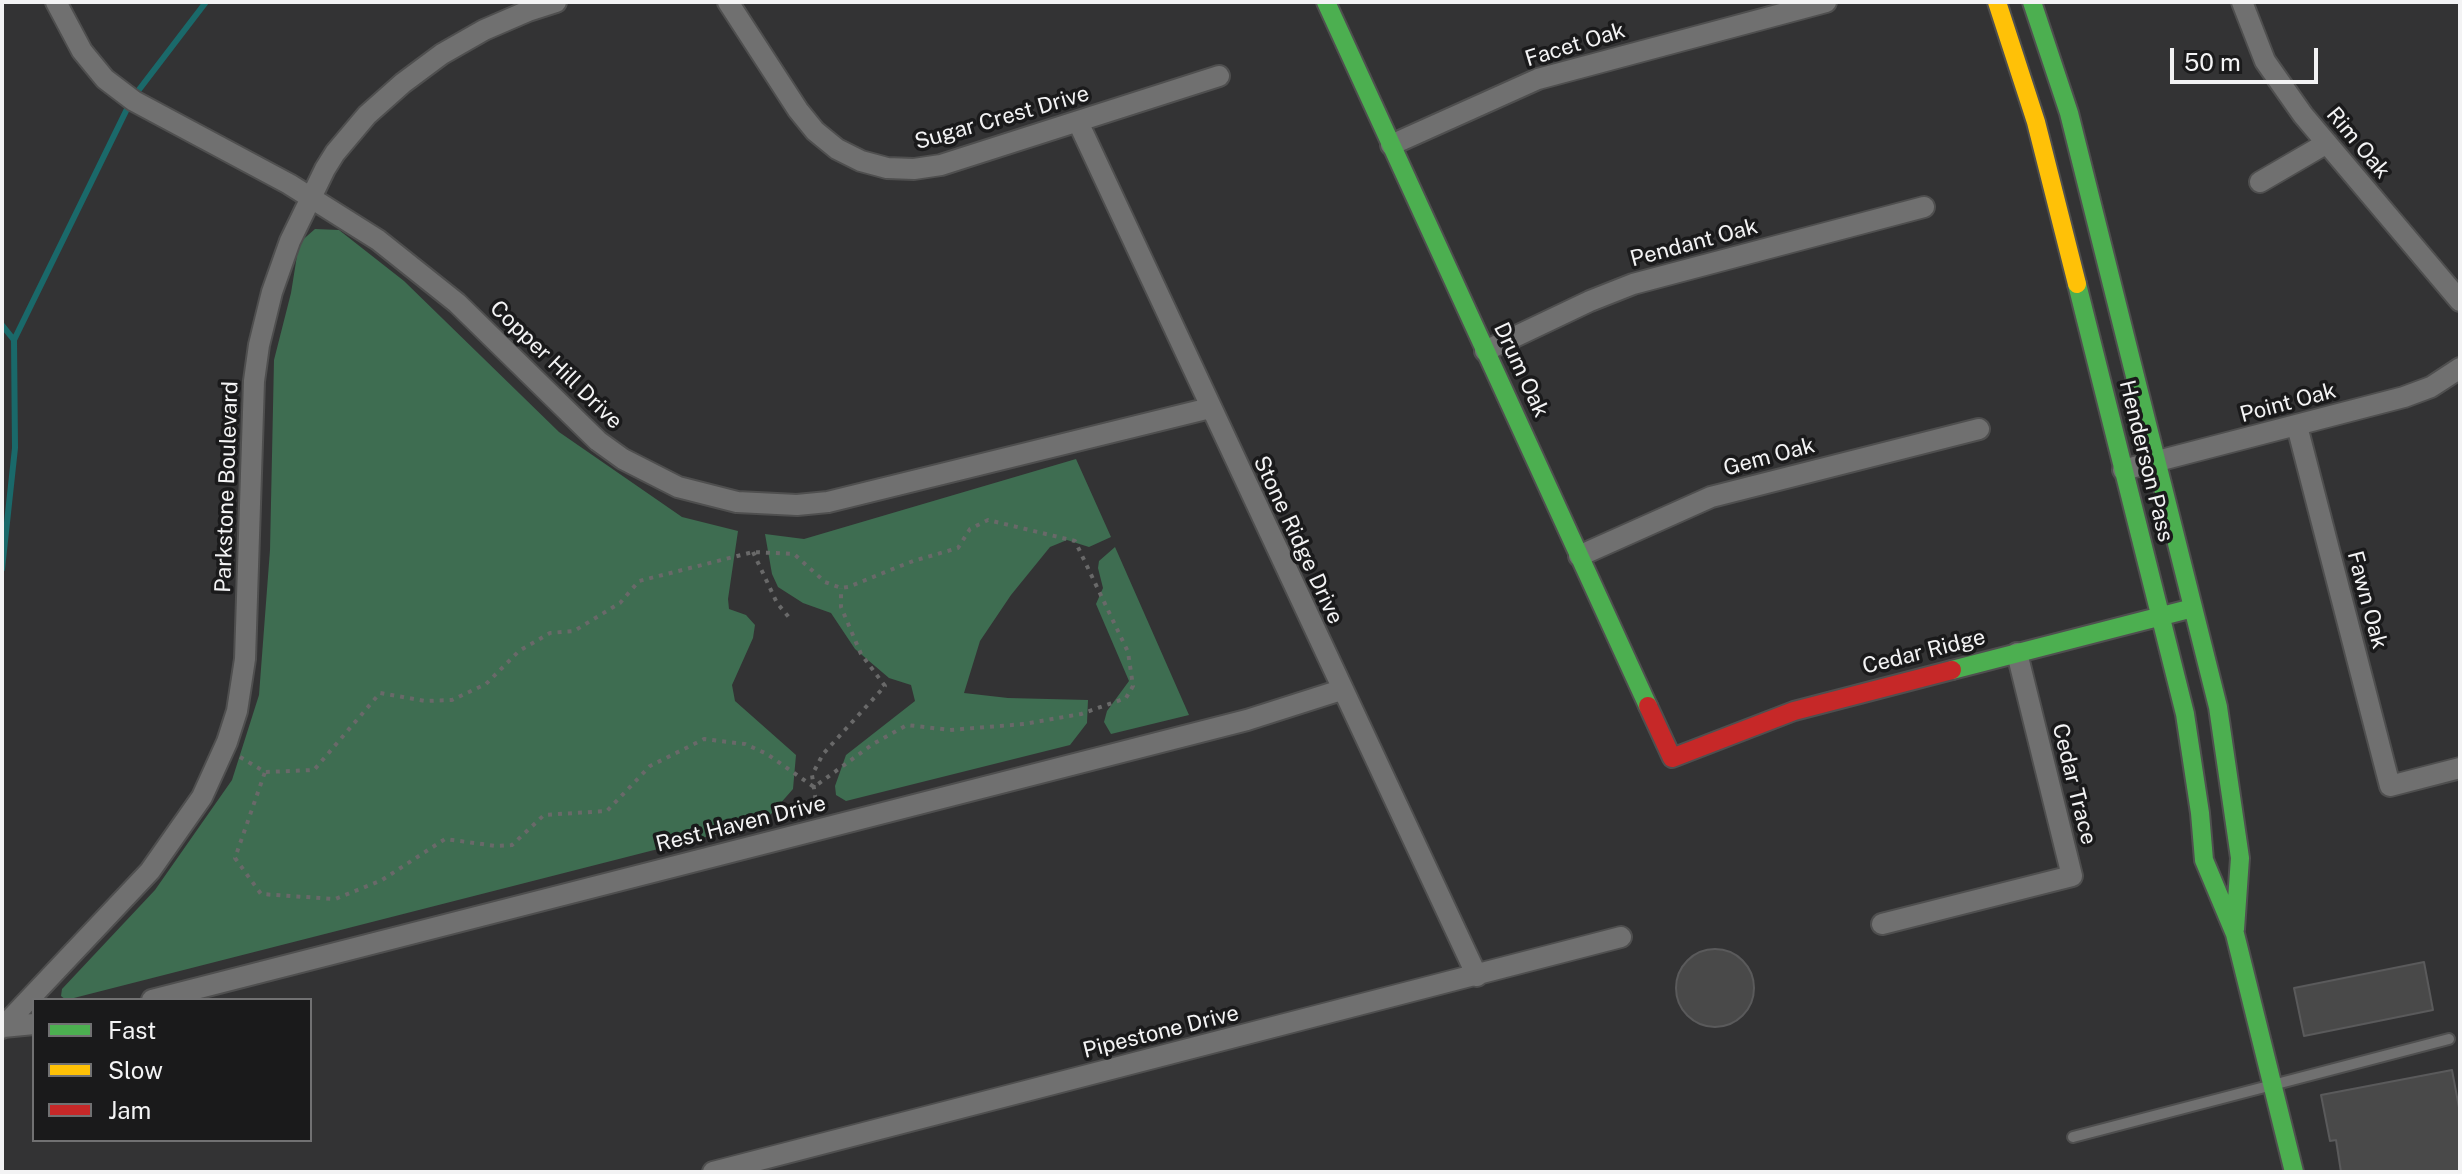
<!DOCTYPE html>
<style>
body{margin:0}
#map{position:relative;width:2462px;height:1174px;overflow:hidden;background:#333334;font-family:"Public Sans",sans-serif}
canvas{display:block}
.frame{position:absolute;inset:0;border:4px solid #f3f3f4;pointer-events:none}
.legend{position:absolute;left:32px;top:998px;width:280px;height:144px;box-sizing:border-box;background:#1a1a1b;border:2px solid #717172;margin:0;padding:10px 14px;list-style:none;font-size:24px;color:#f3f3f4}
.legend li{display:flex;align-items:center;gap:16px;height:40px}
.legend b{width:40px;border:2px solid #717172}
.scale{position:absolute;left:2170px;top:48px;width:148px;height:36px;box-sizing:border-box;border:4px solid #f3f3f4;border-top:0;padding-left:10px;font-size:24px;line-height:28px;white-space:nowrap;color:#f3f3f4;-webkit-text-stroke:6px #1a1a1b;paint-order:stroke}
</style>
<div id="map">
<canvas width="2462" height="1174"></canvas>
<div class="frame"></div>
<ul class="legend">
<li><b style="height:10px;background:#4caf50"></b>Fast</li>
<li><b style="height:10px;background:#ffc107"></b>Slow</li>
<li><b style="height:10px;background:#c62828"></b>Jam</li>
</ul>
<div class="scale">50 m</div>
</div>
<script>
const g = document.querySelector('canvas').getContext('2d');
g.lineJoin = 'round';
function paint(path, color) { g.fillStyle = color; g.fill(path, 'evenodd'); }
const toPath = rows => new Path2D(rows.map(r => 'M' + r).join(''));
function stroke(path, color, width, dash) { g.strokeStyle = color; g.lineWidth = width; g.lineCap = dash ? 'butt' : 'round'; g.setLineDash(dash || []); g.stroke(path); }
function drawText(font, color, halo, rows, align = 'center') {
  g.font = font + ' "Public Sans",sans-serif'; g.lineWidth = 7; g.setLineDash([]); g.textBaseline = 'middle'; g.strokeStyle = halo; g.fillStyle = color; for (const [text, x, y, turn = 0] of rows) {
    g.save(); g.translate(x, y); g.rotate((+turn || 0) * Math.PI / 180); g.textAlign = isNaN(turn) ? turn : align; if (halo) g.strokeText(text, 0, 0); g.fillText(text, 0, 0); g.restore();
  }
}
const forest = toPath([
 [315,229,339,230,404,281,559,432,682,517,738,531,728,599,729,609,746,615,755,625,753,638,732,685,735,701,796,755,793,789,764,822,66,1000,61,996,62,989,155,890,232,780,259,695,270,550,274,360,291,293,299,243],
 [1076,459,1111,537,1089,547,1067,540,1050,547,1011,595,980,641,964,693,1008,698,1088,700,1087,723,1070,745,846,801,836,795,835,786,846,755,915,701,911,685,889,678,855,649,831,613,803,603,778,587,772,574,765,534,804,539],
 [1115,547,1189,715,1111,734,1104,722,1107,711,1129,681,1096,604,1103,588,1098,568,1099,561]
]);
const stream = toPath([
 [138,91,206,2],
 [2,325,14,340,15,448,2,569],
 [14,340,127,109]
]);
const building = toPath([
 '1676 988a39 39 0 1 1 78 0a39 39 0 1 1-78 0Z',
 [2424,962,2433,1010,2304,1036,2294,988,2424,962],
 [2452,1070,2460,1113,2460,1172,2341,1172,2336,1140,2330,1141,2321,1095,2452,1070]
]);
const path = toPath([
 [753,552,777,603,792,621],
 [240,757,265,772,314,770,380,693,425,701,452,700,486,684,519,651,550,633,574,631,620,603,639,581,753,552,794,554,825,582,841,588,848,587,913,561,958,548,970,529,988,520,1075,541,1128,652,1133,686,1126,698,1081,714,1024,724,950,730,907,725,873,744,814,787,767,754,745,744,704,739,650,766,607,811,544,815,512,845,496,846,445,839,382,880,335,899,261,894,235,858,265,772],
 [817,809,812,775,823,754,885,686,861,654,841,607,841,588]
]);
const lane = toPath([
 [2073,1137,2449,1039]
]);
const street = toPath([
 [56,2,82,51,105,79,134,101,289,184,378,240,457,303,598,441,623,459,678,487,737,502,797,505,828,502,1210,408],
 [728,2,798,110,815,131,837,149,861,161,887,168,914,169,941,165,1219,76],
 [2242,2,2265,61,2303,115,2460,301],
 [1078,122,1477,976],
 [1391,145,1538,79,1826,2],
 [2260,182,2327,143],
 [1485,351,1590,301,1633,284,1924,207],
 [2297,426,2390,786,2460,768],
 [2123,470,2404,397,2431,387,2460,368],
 [1579,556,1711,497,1979,429],
 [1882,924,2072,876,2017,653],
 [152,1000,1247,720,1341,690],
 [3,1027,34,1024],
 [2,1028,150,871,202,797,227,742,237,711,245,659,254,381,259,345,272,292,290,241,325,169,335,153,367,115,403,83,442,54,484,30,528,11,556,2],
 [713,1172,1621,937]
]);
const fast = toPath([
 [1326,2,1648,706],
 [2032,2,2069,113,2218,707,2240,858,2235,929],
 [2077,284,2185,714,2200,813,2204,860,2235,934,2294,1172],
 [1952,670,2193,608]
]);
const slow = toPath([
 [1997,2,2036,122,2077,284]
]);
const jam = toPath([
 [1648,706,1672,758,1794,711,1952,670]
]);
const streetNames = [
 ["Facet Oak",1575,45,-17],
 ["Sugar Crest Drive",1002,118,-16],
 ["Rim Oak",2358,143,50],
 ["Pendant Oak",1694,243,-15],
 ["Copper Hill Drive",556,365,44],
 ["Drum Oak",1521,370,65],
 ["Point Oak",2288,403,-15],
 ["Gem Oak",1769,457,-15],
 ["Henderson Pass",2146,461,76],
 ["Parkstone Boulevard",227,487,-88],
 ["Stone Ridge Drive",1298,540,65],
 ["Fawn Oak",2367,600,75],
 ["Cedar Ridge",1924,652,-14],
 ["Cedar Trace",2074,784,76],
 ["Rest Haven Drive",741,824,-14],
 ["Pipestone Drive",1161,1032,-14]
];
paint(forest, '#3e6d51');
stroke(stream, '#1a696a', 6);
paint(building, '#494949');
stroke(building, '#5a5a5b', 2);
stroke(lane, '#4f4f4f', 14);
stroke(street, '#4f4f4f', 24);
stroke(fast, '#4f4f4f', 22);
stroke(slow, '#4f4f4f', 22);
stroke(jam, '#4f4f4f', 22);
stroke(path, '#696969', 4, [4, 6]);
stroke(lane, '#707070', 10);
stroke(street, '#707070', 20);
stroke(fast, '#4caf50', 18);
stroke(slow, '#ffc107', 18);
stroke(jam, '#c62828', 18);
drawText('22px', '#f3f3f4', '#1a1a1b', streetNames);
</script>
